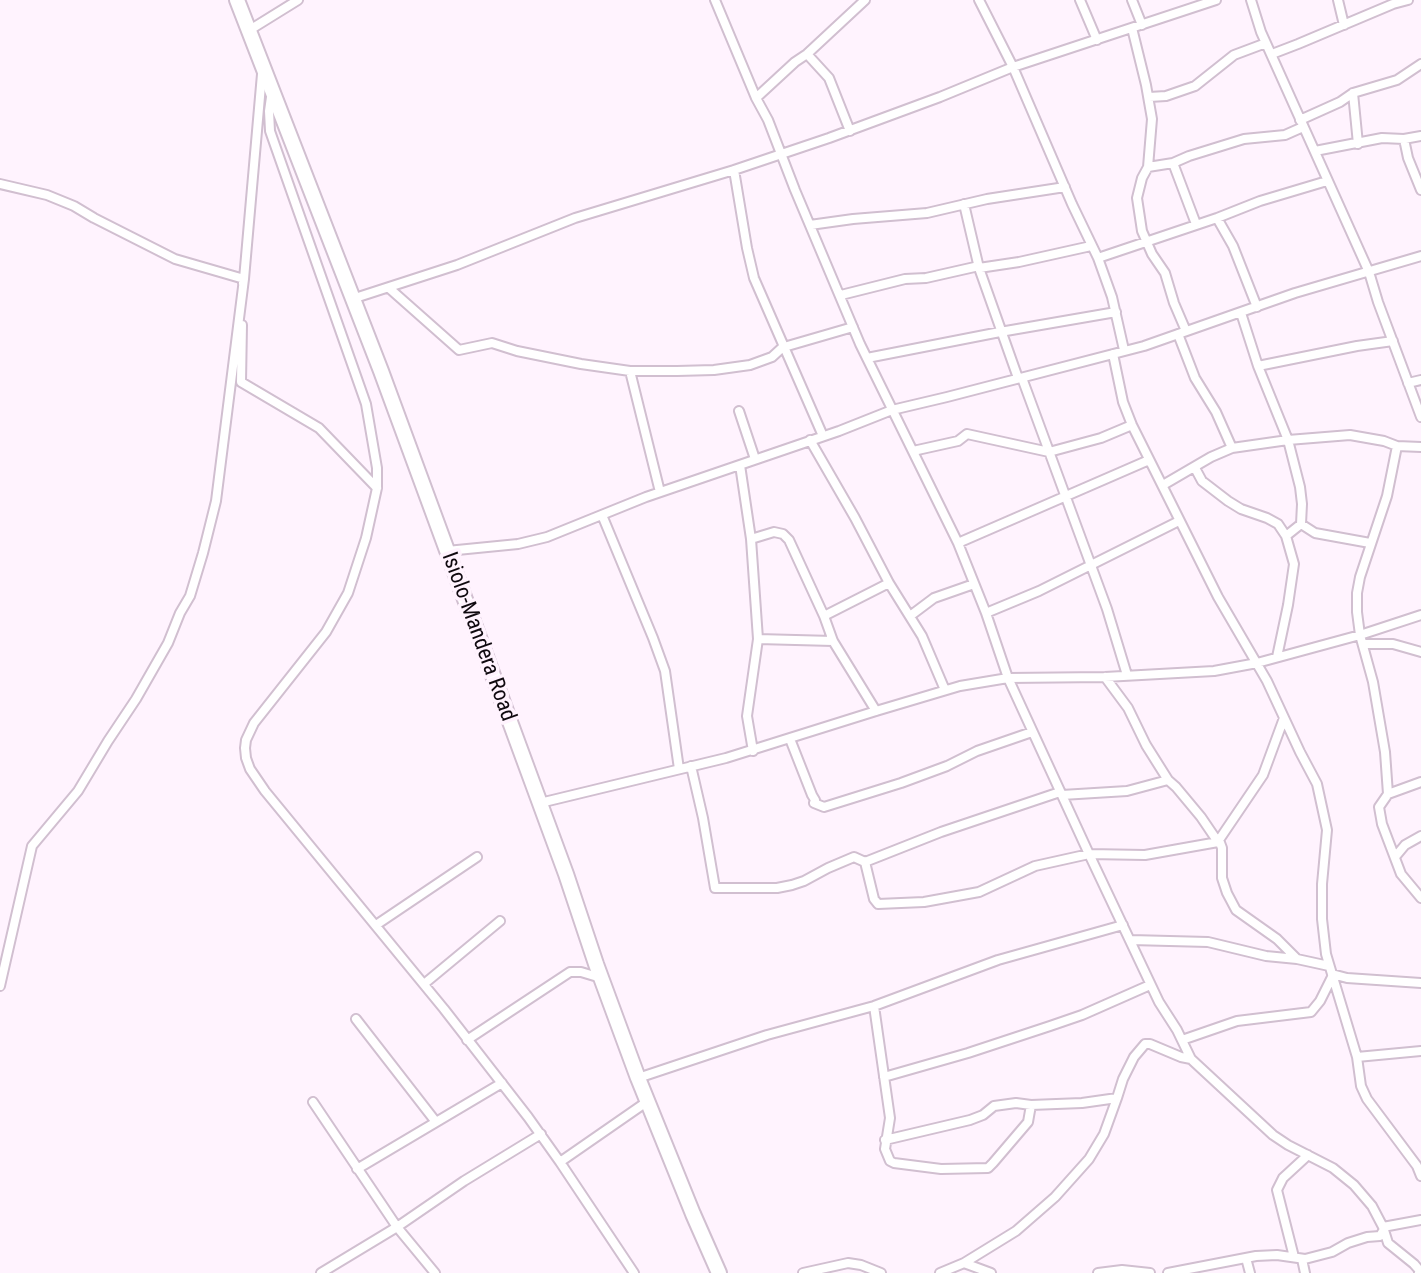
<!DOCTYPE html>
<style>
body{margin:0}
canvas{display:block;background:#fff3fe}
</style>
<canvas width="1421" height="1273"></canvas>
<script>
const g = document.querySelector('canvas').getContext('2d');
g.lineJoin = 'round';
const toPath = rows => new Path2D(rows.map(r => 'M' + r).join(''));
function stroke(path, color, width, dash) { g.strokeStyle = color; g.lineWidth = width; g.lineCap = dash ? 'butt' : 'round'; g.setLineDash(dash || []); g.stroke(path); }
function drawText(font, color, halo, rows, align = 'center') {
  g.font = font + ' "Roboto Condensed",sans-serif'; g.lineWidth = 7; g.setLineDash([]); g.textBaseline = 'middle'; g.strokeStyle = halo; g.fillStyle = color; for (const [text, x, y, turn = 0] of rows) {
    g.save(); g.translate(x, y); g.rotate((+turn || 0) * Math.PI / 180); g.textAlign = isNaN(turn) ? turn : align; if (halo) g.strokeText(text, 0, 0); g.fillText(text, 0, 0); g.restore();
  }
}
const minor = toPath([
 [715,0,756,98,768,120,795,190,860,344,958,543,986,613,1008,678,1089,854,1159,1002,1177,1030,1191,1059,1273,1135,1288,1145,1333,1168,1354,1185,1372,1206,1383,1227,1388,1243,1414,1264,1421,1272,1419,1273],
 [979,0,1013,67,1072,204,1098,258,1112,297,1124,350],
 [1080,0,1097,40],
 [1132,0,1142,25],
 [1251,0,1261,32,1369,272,1378,302,1421,417],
 [1338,0,1344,25],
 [1132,28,1146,85,1152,119,1148,167],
 [248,31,298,0],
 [807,54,829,78,850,131],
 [1272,54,1298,44,1393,4,1408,0],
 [1353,93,1358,144],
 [271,97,269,111,270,131,366,404,377,468,377,488,366,538,348,593,326,632,254,723,246,740,245,748,246,758,250,769,265,791,444,1009,528,1117,560,1162,634,1273],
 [1149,97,1166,96,1195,86,1234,55,1266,43],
 [756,98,795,62,807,54,865,0],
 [1300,120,1340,102,1353,93,1397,80,1421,64],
 [1404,139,1408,158,1421,190],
 [1315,151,1382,138,1404,139,1421,136],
 [1173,163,1196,224],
 [734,170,747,248,754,278,823,436],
 [0,184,47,195,74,206,94,218,175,259,244,279,243,283],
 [964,204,979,268,1018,378],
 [1217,218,1233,246,1257,307],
 [810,225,853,219,927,213,987,199,1065,187],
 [1098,258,1217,218,1260,201,1327,181],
 [979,268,1019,262,1091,246],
 [389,288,459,350,492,343,517,351,581,364,630,371,677,371,714,370,750,365,772,357,784,346],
 [841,295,905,279,926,278,979,266],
 [352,299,457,265,575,218,734,170,829,138,940,97,1013,67,1216,0],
 [1241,313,1258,366,1288,440,1300,487,1302,504,1301,524,1286,536],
 [242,325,241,382,319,428,377,488],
 [1186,331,1174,303,1165,273,1152,254,1142,231,1137,198,1142,178,1148,167,1173,163,1189,156,1244,139,1285,135,1303,127],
 [1178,334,1195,378,1216,412,1232,448],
 [784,347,853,327],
 [1113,354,1123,402,1132,425,1218,597,1267,681,1300,752,1317,784,1327,830,1322,884,1322,919,1326,954,1357,1057,1361,1086,1367,1099,1417,1166,1421,1176],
 [867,358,1000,332,1116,312],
 [1258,366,1357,346,1393,341],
 [630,371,660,492],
 [1022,378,1107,609,1127,675],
 [1408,383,1421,380],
 [739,411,755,459],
 [810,440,855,518,889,583,922,636,945,690],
 [913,451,958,441,967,434,1049,452,1101,438,1132,425],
 [740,465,751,539,758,639,747,716,753,751],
 [1195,468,1202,481,1228,501,1241,509,1267,518,1278,524,1286,536,1294,564,1288,605,1277,657],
 [1163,485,1211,457,1232,448,1288,440,1350,435,1384,441,1397,446,1421,447],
 [602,515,653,638,665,671,679,769],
 [1301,524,1315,533,1370,543],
 [751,539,774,532,783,534,789,540,824,616,833,641,876,711],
 [958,543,1149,460],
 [447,551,518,544,547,537,646,497,839,431,892,410,947,397,1144,346,1295,293,1421,256],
 [986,613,1039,591,1179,521],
 [824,616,889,583],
 [910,616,934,598,974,584],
 [758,639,833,641],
 [1363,644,1393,644,1421,652],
 [1105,677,1128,708,1146,745,1168,780,1176,787,1201,817,1218,842,1219,840,1222,848,1222,878,1227,893,1236,910,1277,939,1297,959],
 [790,739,812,795,815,800,814,803,824,807,901,783,947,766,977,751,1032,732],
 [691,766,703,818,715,888,777,888,792,885,804,881,828,868,854,857,865,862,874,899,878,904,924,902,979,892,1035,866,1089,854,1145,855,1218,842],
 [1421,782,1388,794,1379,807,1382,824,1401,874,1421,898],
 [1388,794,1385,752,1373,682,1360,635,1357,612,1357,593,1360,577,1387,496,1397,446],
 [1062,795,1127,791,1168,780],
 [540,803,726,758,876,711,960,686,1008,678,1105,677,1214,671,1257,663,1360,635,1421,615],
 [1219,840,1263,775,1284,718],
 [1395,857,1405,845,1421,836],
 [865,862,941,832,1060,792],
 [376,925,477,857],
 [1131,940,1208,942,1266,956,1297,959,1329,966],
 [1332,974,1347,978,1421,983],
 [424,984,500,921],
 [0,986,32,846,78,791,108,741,136,699,168,643,180,613,190,596,203,553,216,501,244,279,262,74],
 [874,1006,890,1118,885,1149,890,1161,894,1163,941,1169,988,1168,993,1163,1028,1122,1031,1105],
 [356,1019,436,1122],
 [467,1040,570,972,581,972,601,978],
 [1182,1040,1237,1021,1311,1012,1320,1001,1332,977],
 [1357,1057,1421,1051],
 [884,1077,968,1053,1050,1026,1082,1015,1150,985],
 [638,1078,767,1035,874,1006,998,960,1123,925],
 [313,1102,397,1227,435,1273],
 [885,1140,970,1120,983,1115,994,1106,1016,1103,1031,1105,1082,1103,1117,1098,1123,1079,1134,1057,1145,1044,1150,1044,1181,1057,1191,1059],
 [560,1162,648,1101],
 [357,1169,502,1083],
 [1383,1227,1421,1220],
 [1294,1257,1277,1190,1283,1178,1308,1155],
 [1246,1258,1250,1273],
 [1302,1259,1305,1273],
 [964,1263,1016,1231,1055,1197,1089,1159,1104,1134,1117,1098],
 [321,1273,397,1227,464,1181,541,1134],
 [803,1273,848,1263,861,1265,881,1273],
 [940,1273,964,1263,991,1273],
 [1098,1273,1122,1270,1150,1273],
 [1168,1273,1256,1256,1277,1255,1305,1259,1332,1252,1348,1243,1367,1237,1380,1236,1383,1231]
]);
const trunk = toPath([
 [237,0,381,371,566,874,596,964,638,1078,693,1214,719,1273]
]);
const streetNames = [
 ["Isiolo-Mandera Road",478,637,70]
];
stroke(minor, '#d1bfd0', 12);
stroke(trunk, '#d1bfd0', 18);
stroke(minor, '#fff', 8);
stroke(trunk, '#fff', 14);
drawText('22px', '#0f090f', '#fff3fe', streetNames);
</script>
